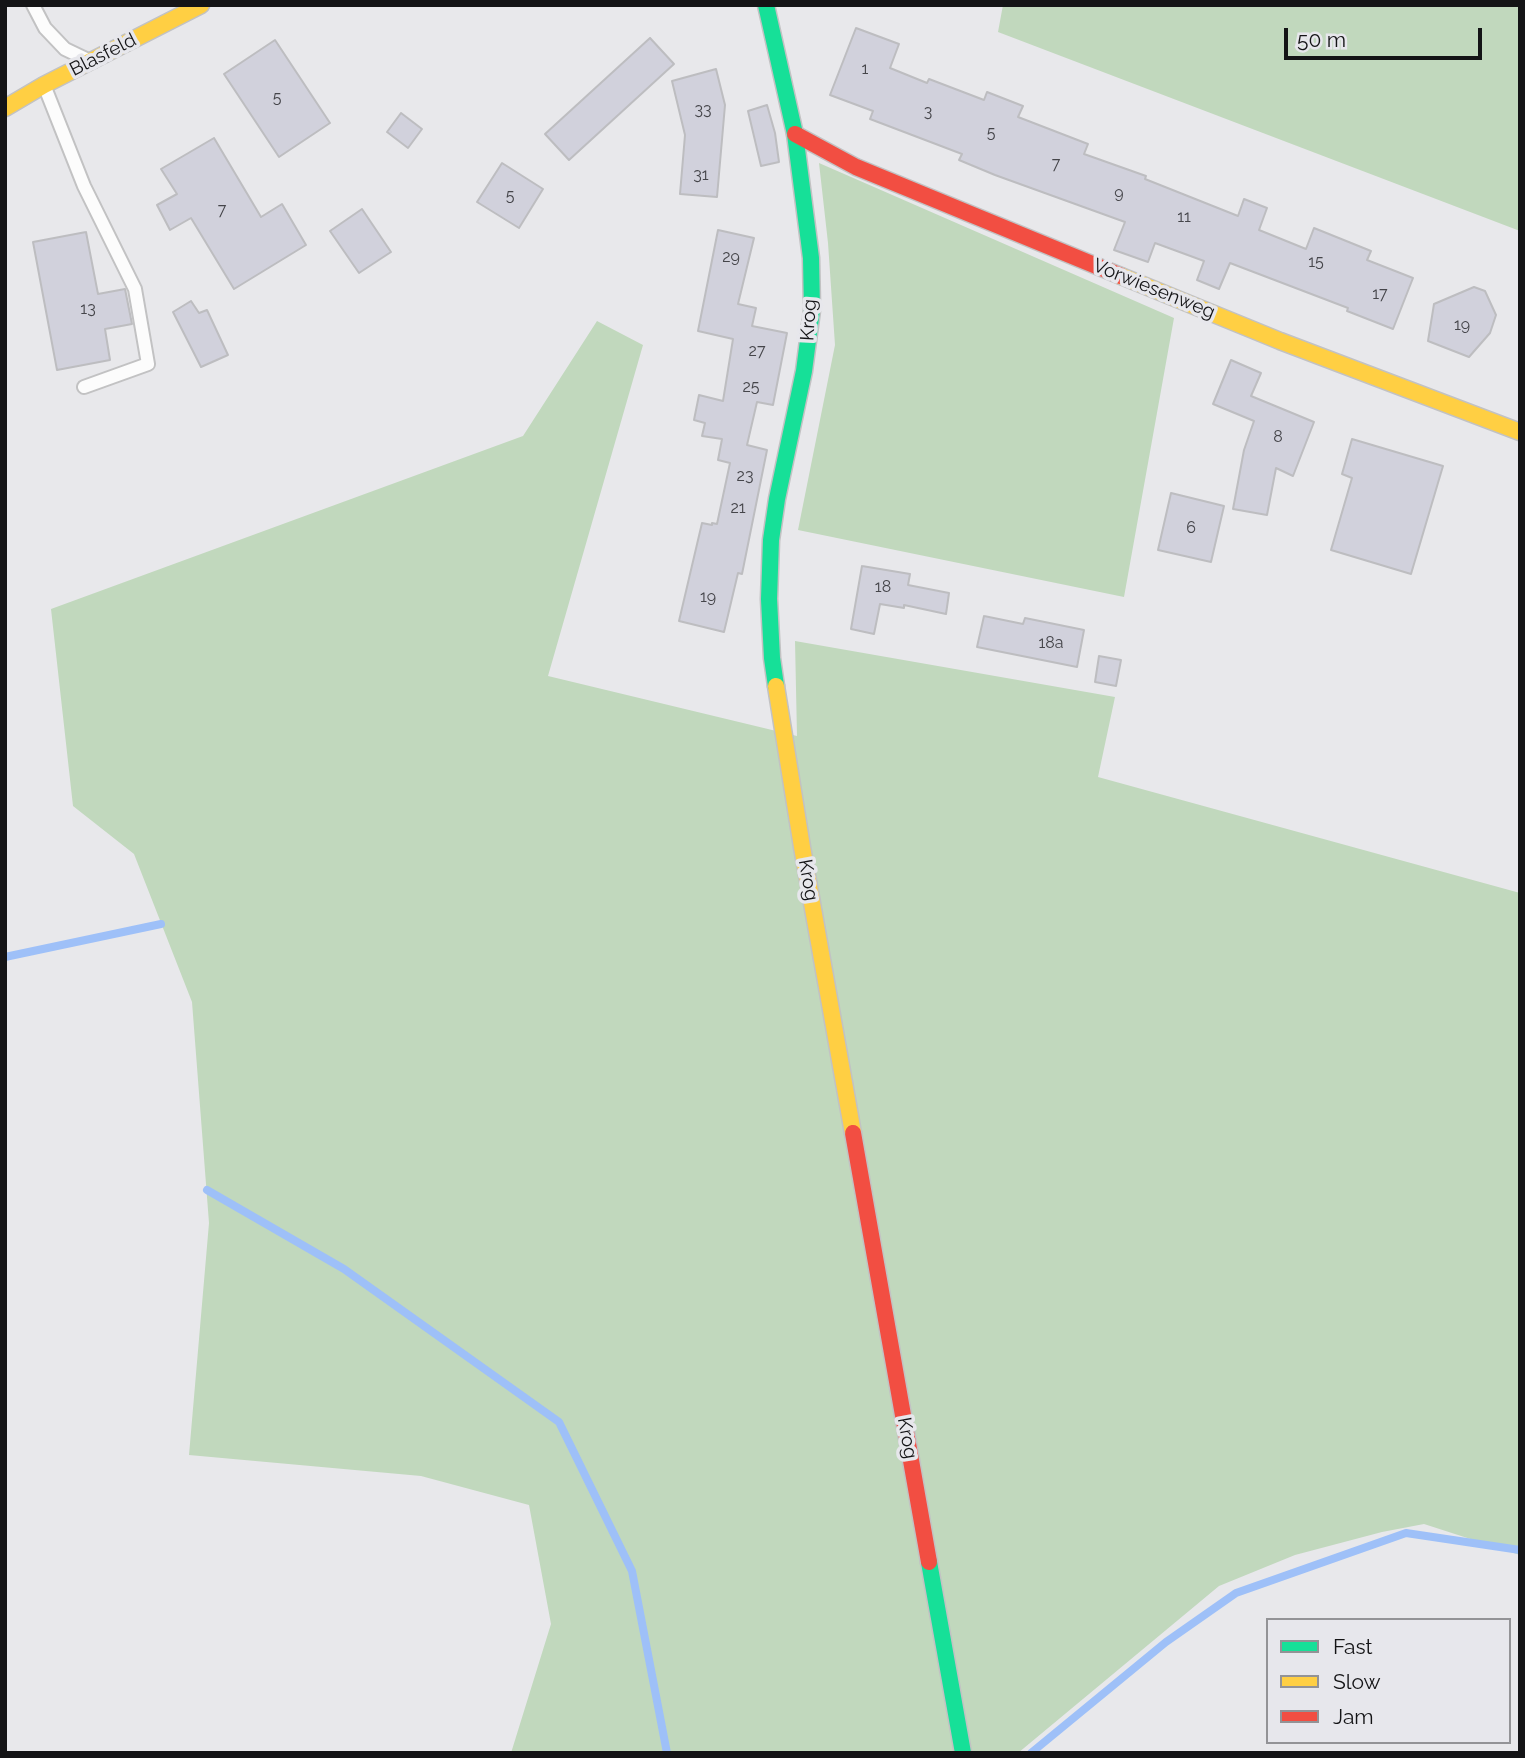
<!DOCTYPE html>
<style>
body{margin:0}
#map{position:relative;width:1525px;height:1758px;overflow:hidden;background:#e8e8eb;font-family:Raleway,sans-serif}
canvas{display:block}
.frame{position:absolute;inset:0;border:7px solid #141416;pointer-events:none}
.legend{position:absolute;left:1266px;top:1618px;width:245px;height:126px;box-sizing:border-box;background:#e7e7ec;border:2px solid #939396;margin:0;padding:9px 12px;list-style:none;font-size:21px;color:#141416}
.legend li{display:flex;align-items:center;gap:14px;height:35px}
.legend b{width:35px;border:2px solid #939396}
.scale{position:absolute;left:1284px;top:28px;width:198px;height:32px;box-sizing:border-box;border:4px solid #141416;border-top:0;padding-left:9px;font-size:21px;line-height:24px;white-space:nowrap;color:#141416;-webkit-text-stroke:5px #e7e7ec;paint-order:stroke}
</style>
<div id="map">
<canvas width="1525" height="1758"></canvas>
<div class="frame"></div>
<ul class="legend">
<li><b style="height:9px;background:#16e098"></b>Fast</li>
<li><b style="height:9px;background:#ffcf43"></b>Slow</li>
<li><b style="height:9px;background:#f24e42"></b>Jam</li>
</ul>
<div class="scale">50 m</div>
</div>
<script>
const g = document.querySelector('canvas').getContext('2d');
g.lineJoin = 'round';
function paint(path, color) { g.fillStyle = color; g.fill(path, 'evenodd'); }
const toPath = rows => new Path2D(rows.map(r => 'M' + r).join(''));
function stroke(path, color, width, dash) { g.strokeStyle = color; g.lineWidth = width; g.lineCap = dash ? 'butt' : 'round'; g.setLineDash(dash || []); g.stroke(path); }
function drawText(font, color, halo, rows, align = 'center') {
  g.font = font + ' Raleway,sans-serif'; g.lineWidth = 7; g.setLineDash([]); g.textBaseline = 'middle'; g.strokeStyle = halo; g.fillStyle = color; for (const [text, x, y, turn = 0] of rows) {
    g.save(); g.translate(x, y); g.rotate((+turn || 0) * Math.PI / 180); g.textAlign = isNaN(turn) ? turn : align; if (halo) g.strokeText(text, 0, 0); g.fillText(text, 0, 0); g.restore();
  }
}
const green = toPath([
 [1003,5,1520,5,1520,231,998,32],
 [819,163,1174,318,1124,597,798,530,835,345,828,243],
 [597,321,643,345,548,676,797,736,795,641,1115,697,1098,777,1520,893,1520,1555,1424,1524,1382,1532,1295,1555,1219,1586,1018,1753,511,1753,551,1624,529,1505,421,1476,189,1455,209,1223,192,1002,134,854,73,806,51,609,523,436]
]);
const stream = toPath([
 [5,957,161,924],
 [207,1190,344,1269,559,1422,632,1571,667,1753],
 [1031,1753,1166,1642,1236,1593,1406,1533,1520,1550]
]);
const building = toPath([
 [856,28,899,44,890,68,927,83,929,79,984,100,987,92,1023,106,1018,117,1088,144,1084,154,1146,176,1145,179,1238,216,1244,199,1267,208,1259,230,1306,249,1314,228,1371,251,1367,260,1413,278,1393,329,1347,311,1348,308,1230,263,1219,289,1197,280,1204,261,1155,243,1148,262,1114,250,1125,222,995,175,959,160,962,154,870,119,873,111,830,95,856,28],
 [650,38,674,64,569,160,545,134,650,38],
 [275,40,330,123,279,157,224,74,275,40],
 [716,69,725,105,717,197,680,194,685,135,672,81,716,69],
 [767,105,775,133,779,162,761,166,748,111,767,105],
 [401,113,422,129,408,148,387,132,401,113],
 [214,138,261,217,282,204,306,245,234,289,191,218,170,230,157,205,177,194,161,169,214,138],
 [502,163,543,189,519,228,477,202,502,163],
 [362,209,391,252,359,273,330,231,362,209],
 [718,230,754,238,738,304,756,308,752,326,787,333,773,405,757,402,747,445,767,450,742,574,738,573,724,632,679,621,702,523,712,525,712,523,717,524,730,463,718,460,722,439,702,436,705,423,694,420,699,395,723,401,733,339,698,331,718,230],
 [86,232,98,294,125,289,132,324,105,329,110,360,57,370,33,242,86,232],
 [1474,287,1485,291,1496,315,1490,333,1469,357,1428,341,1434,304,1474,287],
 [191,301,199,313,207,310,228,355,201,367,173,312,191,301],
 [1231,360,1261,373,1251,396,1314,422,1293,476,1276,468,1267,515,1233,509,1244,450,1254,421,1213,404,1231,360],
 [1352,439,1443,466,1411,574,1331,550,1352,478,1342,474,1352,439],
 [1171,493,1224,506,1211,562,1158,550,1171,493],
 [862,566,910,574,908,585,949,593,946,614,904,605,904,608,880,604,874,634,851,629,862,566],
 [984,616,1023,624,1025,618,1084,630,1077,667,977,647,984,616],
 [1099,656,1121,660,1116,686,1095,682,1099,656]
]);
const lane = toPath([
 [33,5,45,28,65,49,88,60],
 [44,85,84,186,135,289,148,364,84,387]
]);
const fast = toPath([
 [766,5,795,134,811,258,812,310,804,371,777,499,771,540,769,599,772,658,776,686],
 [929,1562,963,1753]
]);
const slow = toPath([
 [5,108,44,85,201,5],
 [1121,276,1280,341,1520,432],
 [776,686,802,847,853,1133]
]);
const jam = toPath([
 [795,134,856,167,1121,276],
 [853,1133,929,1562]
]);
const numberNames = [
 ["1",865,69],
 ["5",277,98],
 ["33",703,110],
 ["3",928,112],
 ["5",991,133],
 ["7",1056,164],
 ["31",701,175],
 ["9",1119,193],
 ["5",510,196],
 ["7",222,210],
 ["11",1184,217],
 ["29",731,257],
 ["15",1316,262],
 ["17",1380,294],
 ["13",88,309],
 ["19",1462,325],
 ["27",757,351],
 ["25",751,387],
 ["8",1278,437],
 ["23",745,476],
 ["21",738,508],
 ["6",1191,528],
 ["18",883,587],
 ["19",708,597],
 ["18a",1051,643]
];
const streetNames = [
 ["Blasfeld",103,55,-27],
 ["Vorwiesenweg",1154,289,22],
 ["Krog",809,320,-86],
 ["Krog",808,880,80],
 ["Krog",907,1438,80]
];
paint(green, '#c1d8bd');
stroke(stream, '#9ec0f8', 8);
paint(building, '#d1d1dc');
stroke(building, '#bdbdc0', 2);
stroke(lane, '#c2c2c3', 16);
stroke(fast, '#c2c2c3', 19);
stroke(slow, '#c2c2c3', 19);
stroke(jam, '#c2c2c3', 19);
stroke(lane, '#fcfcfc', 12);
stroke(fast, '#16e098', 16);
stroke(slow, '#ffcf43', 16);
stroke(jam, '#f24e42', 16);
drawText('16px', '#45454a', null, numberNames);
drawText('19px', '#141416', '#e7e7ec', streetNames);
</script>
